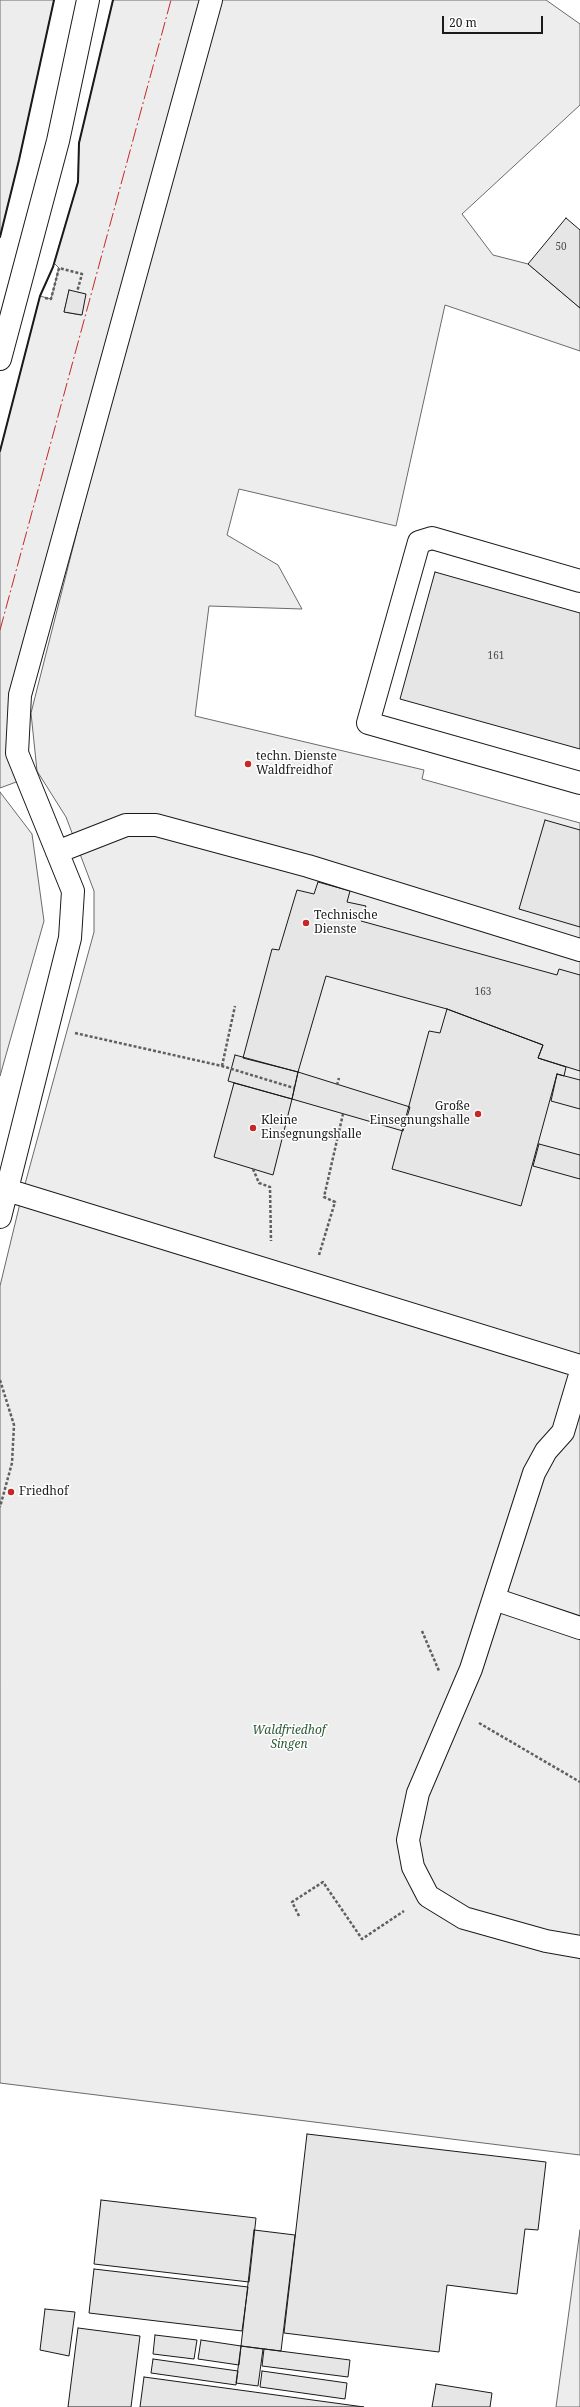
<!DOCTYPE html>
<meta charset="utf-8">
<style>
body{margin:0}
#map{position:relative;width:580px;height:2407px;overflow:hidden;background:#fff;font-family:"Noto Serif",serif}
canvas{display:block}
.scale{position:absolute;left:442px;top:16px;width:101px;height:18px;box-sizing:border-box;border:2px solid #1a1a1a;border-top:0;padding-left:5px;font-size:12px;line-height:14px;white-space:nowrap;color:#1a1a1a;-webkit-text-stroke:3px #fff;paint-order:stroke}
</style>
<div id="map">
<canvas width="580" height="2407"></canvas>
<div class="scale">20 m</div>
</div>
<script>
const g = document.querySelector('canvas').getContext('2d');
g.lineJoin = 'round';
function paint(path, color) { g.fillStyle = color; g.fill(path, 'evenodd'); }
const toPath = rows => new Path2D(rows.map(r => 'M' + r).join(''));
function stroke(path, color, width, dash) { g.strokeStyle = color; g.lineWidth = width; g.lineCap = dash ? 'butt' : 'round'; g.setLineDash(dash || []); g.stroke(path); }
function drawText(font, color, halo, rows, align = 'center') {
  g.font = font + ' "Noto Serif",serif'; g.lineWidth = 3; g.setLineDash([]); g.textBaseline = 'middle'; g.strokeStyle = halo; g.fillStyle = color; for (const [text, x, y, turn = 0] of rows) {
    g.save(); g.translate(x, y); g.rotate((+turn || 0) * Math.PI / 180); g.textAlign = isNaN(turn) ? turn : align; if (halo) g.strokeText(text, 0, 0); g.fillText(text, 0, 0); g.restore();
  }
}
const built = toPath([
 [0,0,54,0,19,160,0,237,0,0],
 [113,0,211,0,20,695,27,778,0,788,0,451,40,296,51,299,59,268,54,263,78,182,79,143,113,0],
 [69,291,85,294,81,315,64,312,69,291],
 [217,0,546,0,580,24,580,105,462,214,493,255,528,264,580,308,580,351,445,305,396,526,239,489,227,535,278,565,302,609,209,606,195,716,424,770,422,779,580,823,580,2155,0,2083,0,1286,22,1195,94,932,94,891,66,817,37,771,31,713,86,496,217,0],
 [0,792,32,834,44,921,0,1076,0,792],
 [580,2230,580,2407,556,2407,580,2230]
]);
const building = toPath([
 [566,218,580,230,580,308,528,264,566,218],
 [69,290,86,294,82,315,64,312,69,290],
 [435,572,580,613,580,749,400,699,435,572],
 [545,820,580,830,580,927,519,909,545,820],
 [318,882,350,891,347,902,366,906,361,921,557,975,559,969,580,975,580,1071,538,1058,543,1045,447,1009,326,976,298,1072,243,1058,272,949,279,950,297,890,314,894,318,882],
 [447,1009,543,1045,538,1058,566,1067,564,1076,557,1074,521,1206,392,1169,429,1031,440,1033,447,1009],
 [235,1055,298,1072,292,1099,228,1081,235,1055],
 [298,1072,410,1107,403,1131,292,1099,298,1072],
 [557,1074,580,1080,580,1109,551,1101,557,1074],
 [234,1083,292,1099,273,1175,214,1157,234,1083],
 [539,1144,580,1155,580,1179,533,1166,539,1144],
 [307,2134,546,2162,538,2230,525,2229,517,2294,447,2285,439,2352,284,2333,307,2134],
 [101,2200,256,2218,249,2282,94,2264,101,2200],
 [254,2230,295,2235,281,2351,241,2346,254,2230],
 [94,2269,248,2287,242,2331,89,2313,94,2269],
 [45,2309,75,2312,69,2356,40,2350,45,2309],
 [78,2328,140,2336,131,2407,68,2407,78,2328],
 [155,2335,197,2340,194,2359,153,2354,155,2335],
 [201,2340,241,2346,239,2365,198,2359,201,2340],
 [241,2346,263,2349,258,2386,236,2383,241,2346],
 [264,2349,350,2360,348,2377,262,2366,264,2349],
 [153,2359,238,2371,236,2385,151,2373,153,2359],
 [262,2371,347,2383,345,2399,260,2387,262,2371],
 [144,2377,364,2407,140,2407,144,2377],
 [436,2384,492,2393,490,2407,432,2407,436,2384]
]);
const path = toPath([
 [45,298,51,299,59,268,82,274,77,292],
 [75,1033,222,1066,294,1088],
 [222,1066,235,1006],
 [337,1085,339,1078],
 [253,1169,259,1183,270,1187,271,1241],
 [319,1255,335,1202,324,1197,343,1114],
 [0,1380,14,1425,12,1463,0,1507],
 [422,1631,439,1671],
 [479,1723,580,1782],
 [299,1916,292,1902,323,1882,362,1939,404,1911]
]);
const minor = toPath([
 [580,581,432,538,419,542,368,723,580,783],
 [57,852,126,825,156,825,308,866,580,950],
 [7,1190,580,1366],
 [0,1217,70,938,73,891,17,753,20,695,211,0],
 [580,1375,563,1432,546,1451,534,1473,471,1669,418,1793,408,1840,413,1867,428,1896,464,1918,546,1941,580,1947],
 [494,1599,580,1628]
]);
const major = toPath([
 [0,359,58,141,88,0]
]);
const wall = toPath([
 [0,237,19,160,54,0],
 [0,451,40,296,53,267,78,182,79,143,113,0]
]);
const power = toPath([
 [0,630,171,0]
]);
const markers = [
 [248,764,4,"#c62828"],
 [306,923,4,"#c62828"],
 [478,1114,4,"#c62828"],
 [253,1128,4,"#c62828"],
 [11,1492,4,"#c62828"]
];
const numberNames = [
 ["50",561,247],
 ["161",496,656],
 ["163",483,992]
];
const poiNames = [
 ["techn. Dienste",256,757],
 ["Waldfreidhof",256,771],
 ["Technische",314,916],
 ["Dienste",314,930],
 ["Große",470,1107,"right"],
 ["Einsegnungshalle",470,1121,"right"],
 ["Kleine",261,1121],
 ["Einsegnungshalle",261,1135],
 ["Friedhof",19,1492]
];
const parkNames = [
 ["Waldfriedhof",289,1731],
 ["Singen",289,1745]
];
paint(built, '#ededed');
stroke(built, '#6a6a6a', 1);
paint(building, '#e6e6e6');
stroke(building, '#1a1a1a', 1);
stroke(minor, '#1a1a1a', 24);
stroke(major, '#1a1a1a', 24);
stroke(path, '#5f5f5f', 2.5, [3, 2]);
stroke(minor, '#fff', 22);
stroke(major, '#fff', 22);
stroke(wall, '#1a1a1a', 2);
stroke(power, '#c62828', 1, [14, 3, 2, 3]);
for (const [x, y, r, color] of markers) { const dot = new Path2D(); dot.arc(x, y, r, 0, 2 * Math.PI); g.fillStyle = color; g.fill(dot); stroke(dot, '#fff', 1.5); }
drawText('10px', '#4d4d4d', null, numberNames);
drawText('12px', '#1a1a1a', '#fff', poiNames, 'left');
drawText('italic 12px', '#2b5a34', '#fff', parkNames);
</script>
